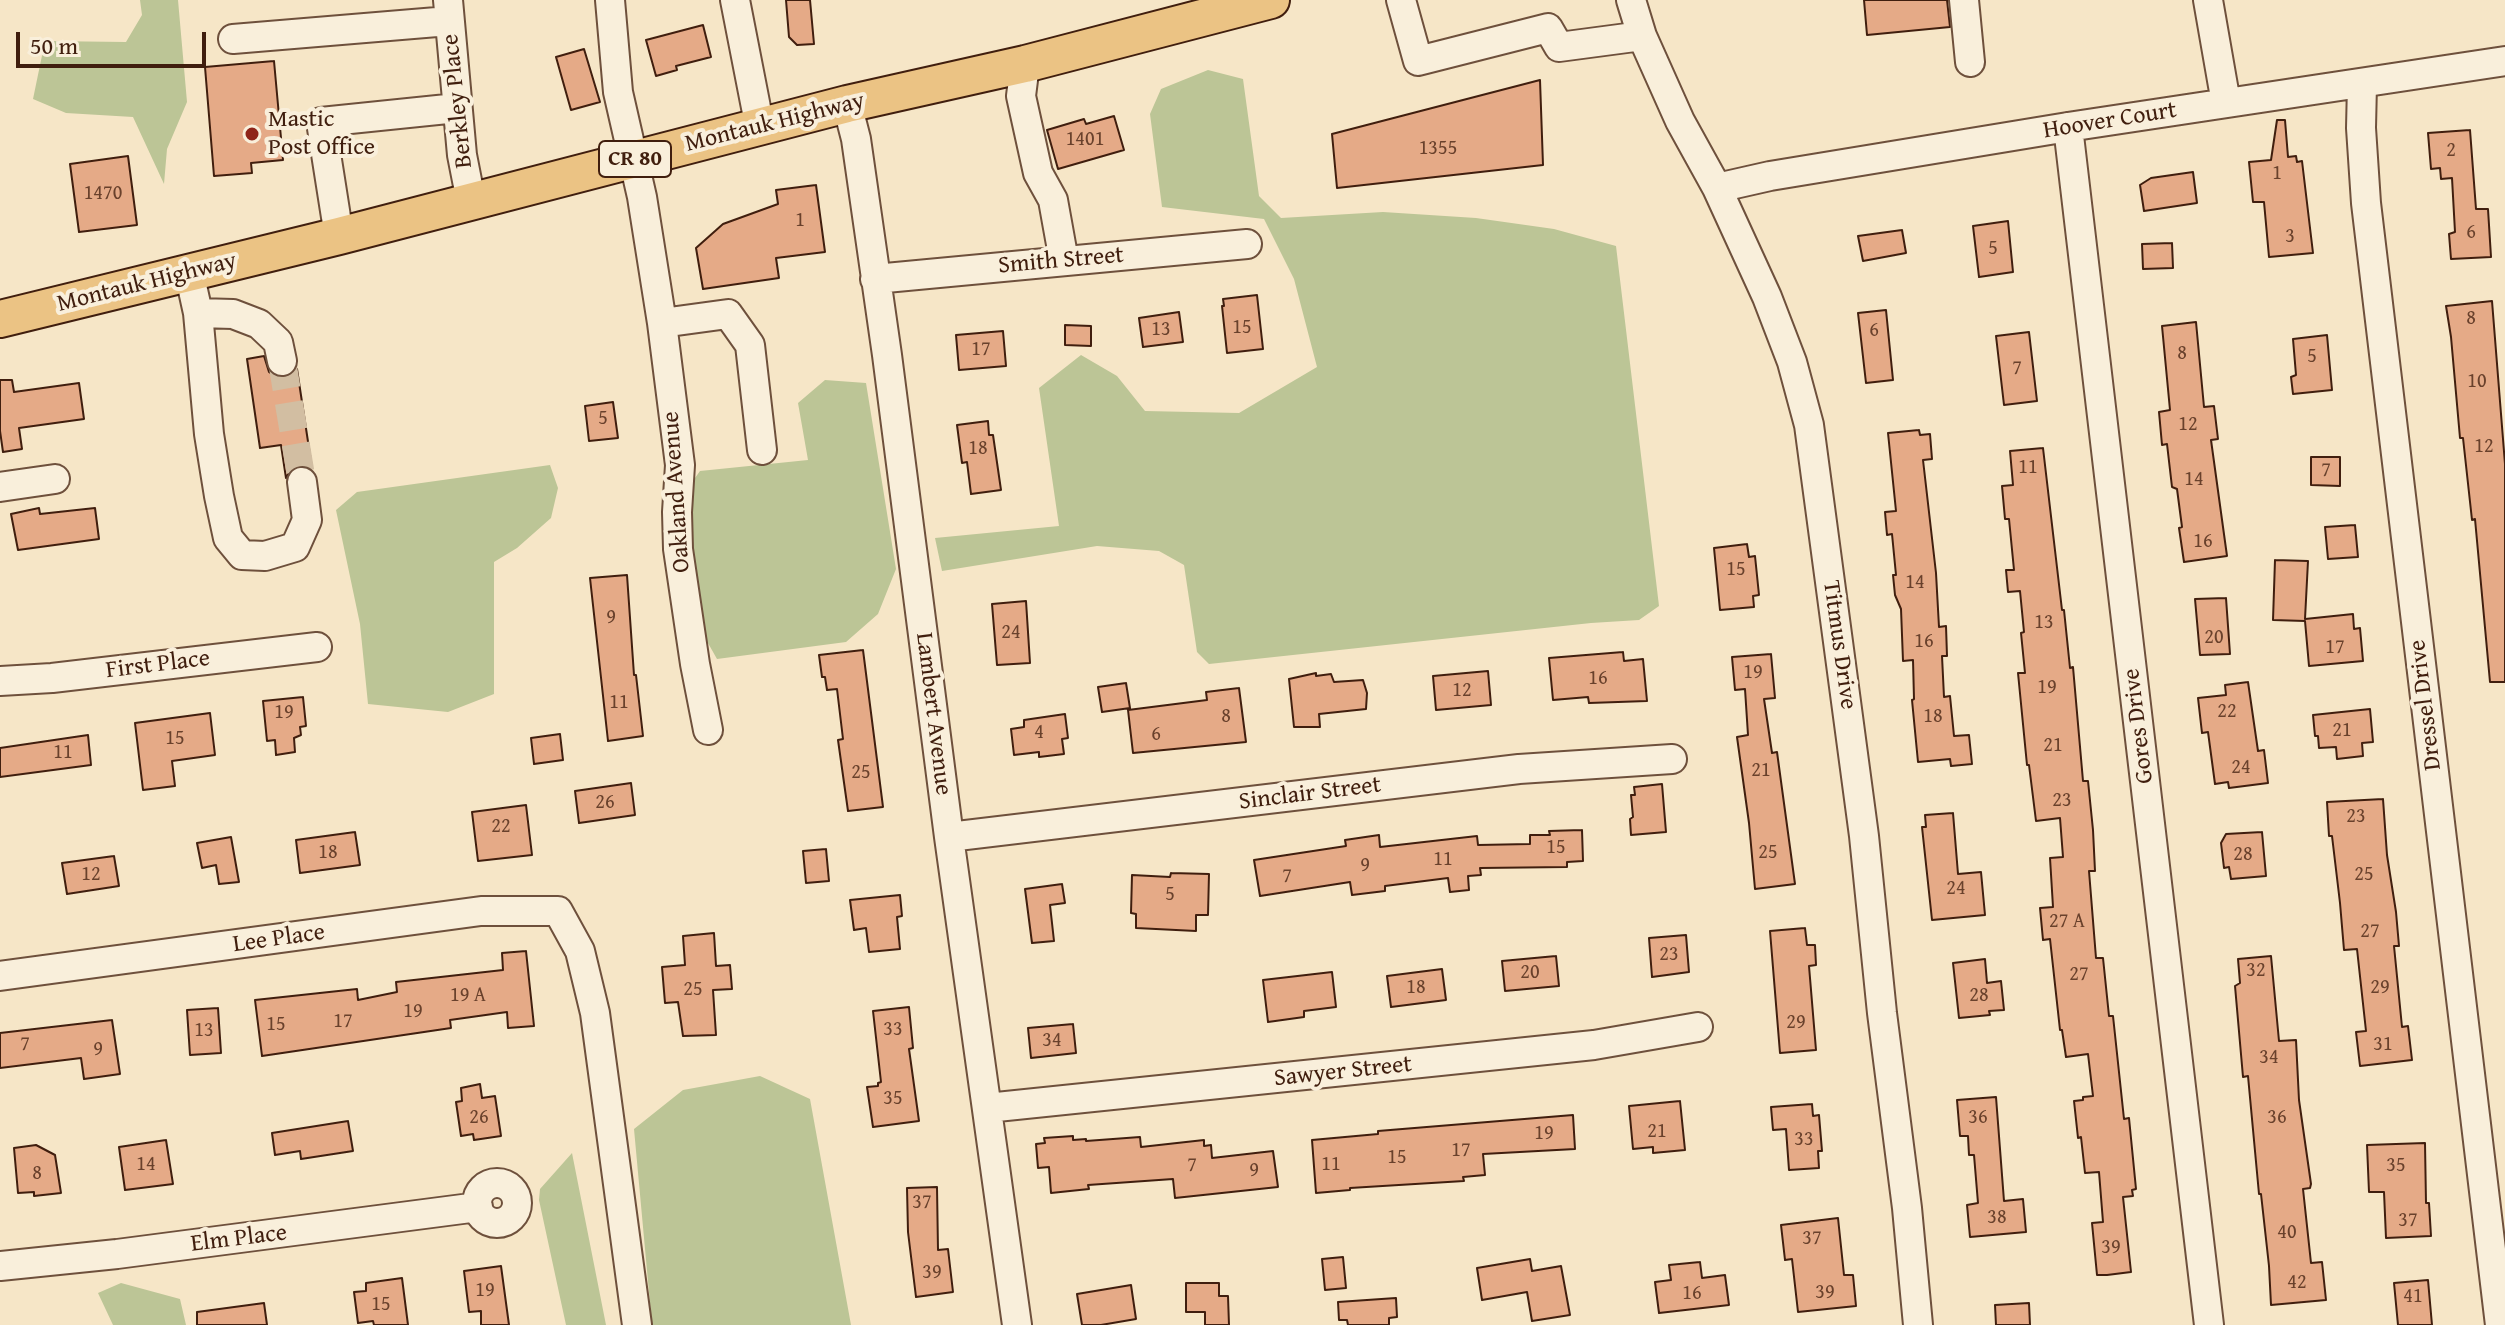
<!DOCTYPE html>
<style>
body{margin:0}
#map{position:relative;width:2505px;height:1325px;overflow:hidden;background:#f6e6c7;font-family:"Gentium Book Plus",serif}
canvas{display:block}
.scale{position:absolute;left:16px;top:32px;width:190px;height:36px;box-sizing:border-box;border:4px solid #401e0e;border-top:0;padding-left:10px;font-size:24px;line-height:28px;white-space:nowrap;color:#401e0e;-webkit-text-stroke:6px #f9efdb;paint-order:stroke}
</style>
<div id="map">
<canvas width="2505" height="1325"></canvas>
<div class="scale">50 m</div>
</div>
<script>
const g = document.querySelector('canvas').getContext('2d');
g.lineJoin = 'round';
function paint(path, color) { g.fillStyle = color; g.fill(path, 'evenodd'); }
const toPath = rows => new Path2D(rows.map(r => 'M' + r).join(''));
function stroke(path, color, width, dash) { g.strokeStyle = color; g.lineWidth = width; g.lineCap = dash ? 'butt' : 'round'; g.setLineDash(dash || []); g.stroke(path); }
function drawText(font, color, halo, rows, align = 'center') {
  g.font = font + ' "Gentium Book Plus",serif'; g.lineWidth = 8; g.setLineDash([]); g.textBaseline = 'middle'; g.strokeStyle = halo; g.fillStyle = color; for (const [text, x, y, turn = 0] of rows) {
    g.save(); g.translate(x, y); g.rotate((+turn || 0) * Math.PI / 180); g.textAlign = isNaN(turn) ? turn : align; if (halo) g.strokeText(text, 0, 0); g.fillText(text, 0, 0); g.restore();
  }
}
const green = toPath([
 [140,0,178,0,187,102,167,149,164,184,133,117,66,113,33,99,45,41,126,42,142,15],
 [1208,70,1243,79,1259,196,1281,218,1383,212,1476,218,1554,229,1616,246,1659,606,1639,620,1591,623,1209,664,1197,652,1184,565,1159,551,1097,546,942,571,935,538,1059,526,1039,388,1081,355,1117,376,1145,411,1239,413,1317,367,1294,279,1264,219,1162,207,1150,114,1161,89],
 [825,380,866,383,896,569,878,614,846,642,717,659,704,636,685,492,700,471,808,460,798,403],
 [550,465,558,488,551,518,517,548,494,562,494,694,448,712,368,704,360,624,336,510,357,492],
 [760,1076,810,1099,851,1325,652,1325,634,1129,683,1090],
 [572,1153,606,1325,566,1325,539,1200,540,1189],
 [121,1283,180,1299,186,1325,113,1325,98,1293]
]);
const building = toPath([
 [786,0,810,0,814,44,797,45,789,37,786,0],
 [1864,0,1947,0,1950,27,1867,35,1864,0],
 [703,25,711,57,676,66,677,70,656,76,646,40,703,25],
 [584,49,600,102,571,110,556,57,584,49],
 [274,61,283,160,251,163,252,173,214,176,205,67,274,61],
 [1540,80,1543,165,1337,188,1332,134,1540,80],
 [1114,116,1124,150,1058,169,1047,130,1084,119,1086,124,1114,116],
 [2277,120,2285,120,2288,157,2296,156,2297,162,2302,161,2313,253,2269,257,2264,202,2253,202,2249,162,2271,160,2277,120],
 [2470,130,2476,209,2488,209,2491,257,2451,259,2449,234,2455,232,2452,178,2441,179,2440,168,2431,169,2428,133,2470,130],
 [128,156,137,225,79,232,70,164,128,156],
 [2193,172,2197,203,2144,211,2140,185,2151,178,2193,172],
 [816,185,825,252,776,258,779,278,703,289,696,248,723,224,778,204,776,190,816,185],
 [2008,221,2013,272,1979,277,1973,226,2008,221],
 [1902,230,1906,253,1863,261,1858,236,1902,230],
 [2172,243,2173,268,2143,269,2142,244,2172,243],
 [1257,295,1263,349,1227,353,1222,306,1224,306,1223,299,1257,295],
 [2492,301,2505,464,2505,682,2490,682,2475,519,2472,520,2463,438,2460,438,2451,337,2446,306,2492,301],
 [1886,310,1893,380,1866,383,1858,313,1886,310],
 [1179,312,1183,342,1143,347,1139,318,1179,312],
 [2196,322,2204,407,2214,406,2218,439,2211,440,2227,556,2184,562,2179,528,2182,527,2177,489,2172,487,2167,444,2162,445,2159,412,2170,410,2162,326,2196,322],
 [1065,325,1091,326,1091,346,1065,345,1065,325],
 [1003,331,1006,366,959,370,956,335,1003,331],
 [2029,332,2037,401,2004,405,1996,336,2029,332],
 [2327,335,2332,390,2293,394,2291,377,2296,375,2293,339,2327,335],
 [264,356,269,372,276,377,286,377,297,369,312,468,299,465,291,469,286,478,281,445,260,448,247,359,264,356],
 [0,380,12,380,14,392,79,383,84,419,19,428,22,449,3,452,0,431,0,380],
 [613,402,618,438,589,441,585,406,613,402],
 [988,421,989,435,993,435,1001,490,971,494,967,462,962,463,957,425,988,421],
 [1919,430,1920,435,1930,434,1932,459,1923,460,1936,573,1939,627,1946,626,1947,656,1942,656,1944,697,1950,696,1954,736,1969,735,1972,764,1951,766,1950,759,1918,762,1912,700,1914,699,1913,660,1903,661,1901,609,1895,595,1893,575,1896,575,1892,534,1887,535,1885,512,1896,511,1888,433,1919,430],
 [2043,448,2062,610,2064,610,2070,668,2073,667,2083,781,2088,781,2093,830,2095,871,2089,871,2096,958,2103,958,2109,1016,2113,1016,2124,1119,2129,1118,2136,1189,2132,1190,2133,1196,2123,1197,2131,1272,2107,1275,2097,1275,2092,1223,2103,1222,2099,1172,2085,1173,2081,1137,2078,1138,2074,1101,2083,1100,2083,1097,2093,1096,2088,1054,2066,1057,2062,1030,2060,1030,2050,939,2043,940,2040,908,2053,907,2050,858,2063,857,2060,818,2036,821,2029,765,2027,765,2018,673,2025,673,2021,633,2024,632,2020,591,2008,592,2006,570,2014,570,2009,519,2005,519,2002,486,2013,485,2010,451,2043,448],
 [2311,457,2340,457,2340,486,2311,485,2311,457],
 [39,508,40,514,95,508,99,539,18,550,11,514,39,508],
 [2355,525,2358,557,2328,559,2325,527,2355,525],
 [1747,544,1749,557,1755,556,1759,595,1753,596,1754,607,1720,610,1714,548,1747,544],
 [2275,560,2308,561,2305,619,2353,614,2354,629,2360,628,2363,661,2309,666,2305,621,2273,620,2275,560],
 [627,575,634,675,636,675,643,736,608,741,590,578,627,575],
 [2226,598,2230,654,2200,655,2195,599,2226,598],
 [1026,601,1030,663,997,665,992,604,1026,601],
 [863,650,883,807,848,811,838,740,843,739,837,689,827,690,825,677,822,677,819,655,863,650],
 [1623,652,1624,661,1643,659,1647,701,1589,703,1588,697,1553,700,1549,658,1623,652],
 [1771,654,1775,698,1764,699,1772,753,1777,752,1795,884,1755,889,1749,823,1737,737,1748,735,1745,689,1735,690,1732,657,1771,654],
 [1488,671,1491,705,1436,710,1433,676,1488,671],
 [1316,673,1316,676,1331,674,1334,682,1363,680,1367,693,1366,709,1319,714,1320,727,1294,727,1289,679,1316,673],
 [2248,682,2258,751,2264,750,2268,783,2229,788,2228,782,2215,784,2208,732,2202,733,2198,698,2226,695,2225,685,2248,682],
 [1126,683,1130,708,1102,712,1098,687,1126,683],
 [1239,688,1246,742,1133,753,1128,710,1207,700,1206,692,1239,688],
 [303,697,306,726,300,727,301,735,294,738,295,752,276,755,275,740,267,741,263,701,303,697],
 [2370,709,2373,742,2362,743,2363,756,2337,759,2336,747,2319,748,2318,736,2315,736,2313,715,2370,709],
 [210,713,215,755,172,761,175,786,143,790,135,723,210,713],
 [1065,714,1068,738,1062,739,1064,754,1039,757,1039,752,1014,755,1011,729,1024,727,1024,720,1065,714],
 [560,734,563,760,534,764,531,738,560,734],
 [88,735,91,765,0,777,0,748,88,735],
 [631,783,635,815,579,823,575,791,631,783],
 [1662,784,1666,832,1631,835,1630,819,1633,817,1631,795,1635,795,1634,787,1662,784],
 [2383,799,2387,855,2396,912,2399,946,2394,946,2402,1027,2408,1026,2412,1060,2360,1066,2356,1032,2366,1031,2357,949,2344,950,2340,903,2332,836,2329,836,2327,802,2383,799],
 [526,805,532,855,478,861,472,812,526,805],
 [1953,813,1958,874,1981,872,1985,915,1932,920,1922,827,1926,827,1925,815,1953,813],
 [1582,830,1583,861,1567,862,1567,867,1480,868,1481,875,1468,876,1469,890,1450,892,1448,878,1385,886,1385,891,1352,895,1350,882,1260,896,1254,860,1346,846,1345,840,1379,835,1380,847,1477,836,1478,845,1530,844,1530,835,1550,835,1549,831,1582,830],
 [355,832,360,865,300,873,296,840,355,832],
 [2262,832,2266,876,2231,879,2229,867,2224,868,2221,843,2226,834,2262,832],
 [231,837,239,882,219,884,216,865,202,868,197,843,231,837],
 [826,849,829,881,806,883,803,851,826,849],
 [114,856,119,886,67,894,62,863,114,856],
 [1171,873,1209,874,1208,915,1196,915,1196,931,1136,928,1136,914,1131,913,1132,875,1170,877,1171,873],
 [1062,884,1065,903,1050,905,1054,941,1032,943,1025,889,1062,884],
 [900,895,902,916,897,917,900,949,869,952,866,928,854,930,850,900,900,895],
 [1805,928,1807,945,1815,945,1816,965,1809,966,1816,1050,1780,1053,1770,931,1805,928],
 [714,933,716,966,730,965,732,989,713,990,716,1035,683,1036,678,1002,665,1003,662,967,685,965,683,936,714,933],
 [1686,935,1689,972,1652,977,1649,938,1686,935],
 [526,951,534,1026,508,1028,507,1012,450,1020,451,1028,262,1056,255,1000,357,989,358,1000,397,992,396,982,503,970,502,953,526,951],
 [1556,956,1559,986,1505,991,1502,961,1556,956],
 [2271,956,2279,1041,2296,1040,2299,1100,2311,1184,2310,1188,2303,1189,2311,1263,2322,1262,2326,1300,2271,1305,2269,1266,2261,1194,2259,1194,2248,1076,2243,1077,2235,986,2240,983,2238,959,2271,956],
 [1985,959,1987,983,2001,981,2004,1010,1989,1011,1990,1015,1959,1018,1953,963,1985,959],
 [1442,969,1446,1000,1391,1007,1387,976,1442,969],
 [1332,972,1336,1007,1304,1011,1304,1017,1268,1022,1263,980,1332,972],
 [909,1007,913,1048,909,1049,919,1121,873,1127,867,1087,878,1086,878,1083,881,1082,873,1011,909,1007],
 [218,1008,221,1053,190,1055,187,1010,218,1008],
 [112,1020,120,1074,84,1079,81,1058,0,1068,0,1033,112,1020],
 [1073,1024,1076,1053,1031,1058,1028,1028,1073,1024],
 [480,1084,482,1098,495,1096,501,1136,474,1140,473,1134,461,1136,456,1102,462,1101,461,1088,480,1084],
 [1996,1097,2004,1201,2023,1199,2026,1232,1970,1237,1967,1205,1978,1203,1974,1155,1969,1155,1968,1136,1960,1136,1957,1100,1996,1097],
 [1680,1101,1685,1150,1653,1153,1653,1147,1633,1149,1629,1106,1680,1101],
 [1812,1104,1813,1116,1819,1115,1822,1151,1818,1151,1819,1168,1789,1170,1786,1129,1773,1130,1771,1107,1812,1104],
 [1573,1115,1575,1149,1483,1154,1485,1175,1463,1177,1464,1181,1350,1188,1350,1190,1316,1193,1312,1140,1378,1134,1378,1131,1573,1115],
 [348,1121,353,1151,301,1159,300,1151,275,1155,272,1133,348,1121],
 [1073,1136,1073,1140,1086,1139,1086,1141,1140,1137,1141,1147,1204,1140,1204,1146,1211,1145,1212,1158,1273,1151,1278,1187,1175,1198,1173,1179,1088,1185,1089,1189,1051,1193,1049,1167,1038,1168,1036,1144,1045,1143,1044,1138,1073,1136],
 [166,1140,173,1184,125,1190,119,1147,166,1140],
 [2425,1143,2426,1203,2429,1203,2431,1236,2386,1238,2384,1192,2369,1192,2367,1145,2425,1143],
 [36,1145,55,1155,61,1193,34,1196,34,1192,18,1193,14,1148,36,1145],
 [937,1187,938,1250,948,1249,953,1292,916,1297,908,1232,907,1188,937,1187],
 [1838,1218,1844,1275,1853,1275,1856,1306,1798,1312,1792,1259,1785,1260,1781,1225,1838,1218],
 [1343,1257,1346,1288,1325,1290,1322,1259,1343,1257],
 [1530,1259,1532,1271,1561,1266,1570,1315,1532,1321,1527,1292,1482,1300,1477,1268,1530,1259],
 [1700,1262,1702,1278,1725,1275,1729,1305,1659,1313,1655,1282,1671,1280,1669,1265,1700,1262],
 [501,1266,509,1325,481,1325,481,1311,469,1312,464,1271,501,1266],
 [402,1278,408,1325,374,1325,373,1321,358,1323,354,1292,366,1291,366,1283,402,1278],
 [2428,1280,2432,1325,2398,1325,2394,1283,2428,1280],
 [1186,1283,1219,1283,1219,1296,1228,1296,1229,1325,1205,1325,1205,1312,1186,1312,1186,1283],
 [1131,1285,1136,1319,1101,1325,1082,1325,1077,1294,1131,1285],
 [1396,1298,1397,1317,1389,1318,1389,1325,1348,1325,1347,1320,1339,1320,1338,1302,1396,1298],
 [264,1303,267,1325,197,1325,197,1312,264,1303],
 [2029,1303,2030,1325,1996,1325,1995,1305,2029,1303]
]);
const minorTunnel = toPath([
 [282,361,302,482]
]);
const minor = toPath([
 [448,0,462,155,471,201],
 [610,0,618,92,642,197,662,323,680,465,677,512,678,549,695,664,708,730],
 [735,0,760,128],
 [1401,0,1418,61,1548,28,1559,47,1642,36],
 [1631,0,1642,36,1680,121,1717,188,1767,297,1792,362,1809,425,1864,836,1882,1013,1907,1208,1918,1325],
 [1964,0,1970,62],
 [2208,0,2226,103],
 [233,39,449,21],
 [1025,64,1021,96,1038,173,1053,200,1064,261],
 [2362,84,2361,128,2366,203,2500,1325],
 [847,104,856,139,887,355,949,837,1017,1325],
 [2068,127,2209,1325],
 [1717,188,1770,176,2068,127,2505,61],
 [339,236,321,122,457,108],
 [189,272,198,313,209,434,219,496,228,538,242,555,265,556,295,547,307,520,302,482],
 [875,279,1247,244],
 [198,313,233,314,259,324,278,342,282,361],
 [662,323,728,314,750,345,762,450],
 [0,487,55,479],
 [0,681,52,678,317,647],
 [949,837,1519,769,1672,759],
 [0,976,481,911,558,911,580,951,595,1013,637,1325],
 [987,1108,1594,1045,1698,1027],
 '477 1203a20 20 0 1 1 40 0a20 20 0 1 1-40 0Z',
 [0,1266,117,1254,478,1207]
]);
const major = toPath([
 [0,319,339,236,847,104,1025,64,1271,0]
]);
const markers = [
 [252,134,8,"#8f2418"]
];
const numberNames = [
 ["1401",1085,140],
 ["1355",1438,149],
 ["2",2451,151],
 ["1",2277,174],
 ["1470",103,194],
 ["1",800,221],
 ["6",2471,233],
 ["3",2290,237],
 ["5",1993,249],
 ["8",2471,319],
 ["15",1242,328],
 ["13",1161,330],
 ["6",1874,331],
 ["17",981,350],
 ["8",2182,354],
 ["5",2312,357],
 ["7",2017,369],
 ["10",2477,382],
 ["5",603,419],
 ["12",2188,425],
 ["12",2484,447],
 ["18",978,449],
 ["11",2028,468],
 ["7",2326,471],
 ["14",2194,480],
 ["16",2203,542],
 ["15",1736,570],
 ["14",1915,583],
 ["9",611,618],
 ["13",2044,623],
 ["24",1011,633],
 ["20",2214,638],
 ["16",1924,642],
 ["17",2335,648],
 ["19",1753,673],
 ["16",1598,679],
 ["19",2047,688],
 ["12",1462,691],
 ["11",619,703],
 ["22",2227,712],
 ["19",284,713],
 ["8",1226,717],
 ["18",1933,717],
 ["21",2342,731],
 ["4",1039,733],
 ["6",1156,735],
 ["15",175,739],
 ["21",2053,746],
 ["11",63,753],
 ["24",2241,768],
 ["21",1761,771],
 ["25",861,773],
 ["23",2062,801],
 ["26",605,803],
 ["23",2356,817],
 ["22",501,827],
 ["15",1556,848],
 ["18",328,853],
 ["25",1768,853],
 ["28",2243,855],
 ["11",1443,860],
 ["9",1365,866],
 ["12",91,875],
 ["25",2364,875],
 ["7",1287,877],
 ["24",1956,889],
 ["5",1170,895],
 ["27 A",2067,922],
 ["27",2370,932],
 ["23",1669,955],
 ["32",2256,971],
 ["20",1530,973],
 ["27",2079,975],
 ["18",1416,988],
 ["29",2380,988],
 ["25",693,990],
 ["19 A",468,996],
 ["28",1979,996],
 ["19",413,1012],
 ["17",343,1022],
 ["29",1796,1023],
 ["15",276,1025],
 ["33",893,1030],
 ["13",204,1031],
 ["34",1052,1041],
 ["7",25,1045],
 ["31",2383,1045],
 ["9",98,1050],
 ["34",2269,1058],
 ["35",893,1099],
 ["26",479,1118],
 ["36",1978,1118],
 ["36",2277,1118],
 ["21",1657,1132],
 ["19",1544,1134],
 ["33",1804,1140],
 ["17",1461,1151],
 ["15",1397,1158],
 ["14",146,1165],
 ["11",1331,1165],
 ["7",1192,1166],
 ["35",2396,1166],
 ["9",1254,1171],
 ["8",37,1174],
 ["37",922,1203],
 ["38",1997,1218],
 ["37",2408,1221],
 ["40",2287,1233],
 ["37",1812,1239],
 ["39",2111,1248],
 ["39",932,1273],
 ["42",2297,1283],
 ["19",485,1291],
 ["39",1825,1293],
 ["16",1692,1294],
 ["41",2413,1297],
 ["15",381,1305]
];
const shields = [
 [635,159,72]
];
const shieldNames = [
 ["CR 80",635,159]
];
const streetNames = [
 ["Berkley Place",458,101,-96],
 ["Hoover Court",2110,121,-9],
 ["Montauk Highway",775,123,-14],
 ["Smith Street",1061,261,-5],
 ["Montauk Highway",147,283,-14],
 ["Oakland Avenue",677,492,-94],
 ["Titmus Drive",1839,645,82],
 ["First Place",158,665,-7],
 ["Dressel Drive",2426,705,-97],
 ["Lambert Avenue",933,714,83],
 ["Gores Drive",2139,726,-97],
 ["Sinclair Street",1310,794,-7],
 ["Lee Place",279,939,-8],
 ["Sawyer Street",1343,1072,-6],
 ["Elm Place",239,1239,-7]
];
const poiNames = [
 ["Mastic",268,120],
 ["Post Office",268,148]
];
paint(green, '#bcc596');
paint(building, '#e5aa87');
stroke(building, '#401e0e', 2);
stroke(minorTunnel, '#d2bea2', 28, [28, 14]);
stroke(minor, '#6e503c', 32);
stroke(major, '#401e0e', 40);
stroke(minor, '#f9efdb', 28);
stroke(major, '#ebc384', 36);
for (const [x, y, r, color] of markers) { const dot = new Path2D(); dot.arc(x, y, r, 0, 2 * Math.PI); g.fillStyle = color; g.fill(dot); stroke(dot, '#f9efdb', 3); }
drawText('20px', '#69412c', null, numberNames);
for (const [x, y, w] of shields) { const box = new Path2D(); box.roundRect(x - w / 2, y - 18, w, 36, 6); g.fillStyle = '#f9efdb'; g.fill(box); stroke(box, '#401e0e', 2); }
drawText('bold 22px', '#401e0e', null, shieldNames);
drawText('24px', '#401e0e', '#f9efdb', streetNames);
drawText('24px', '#401e0e', '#f9efdb', poiNames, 'left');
</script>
